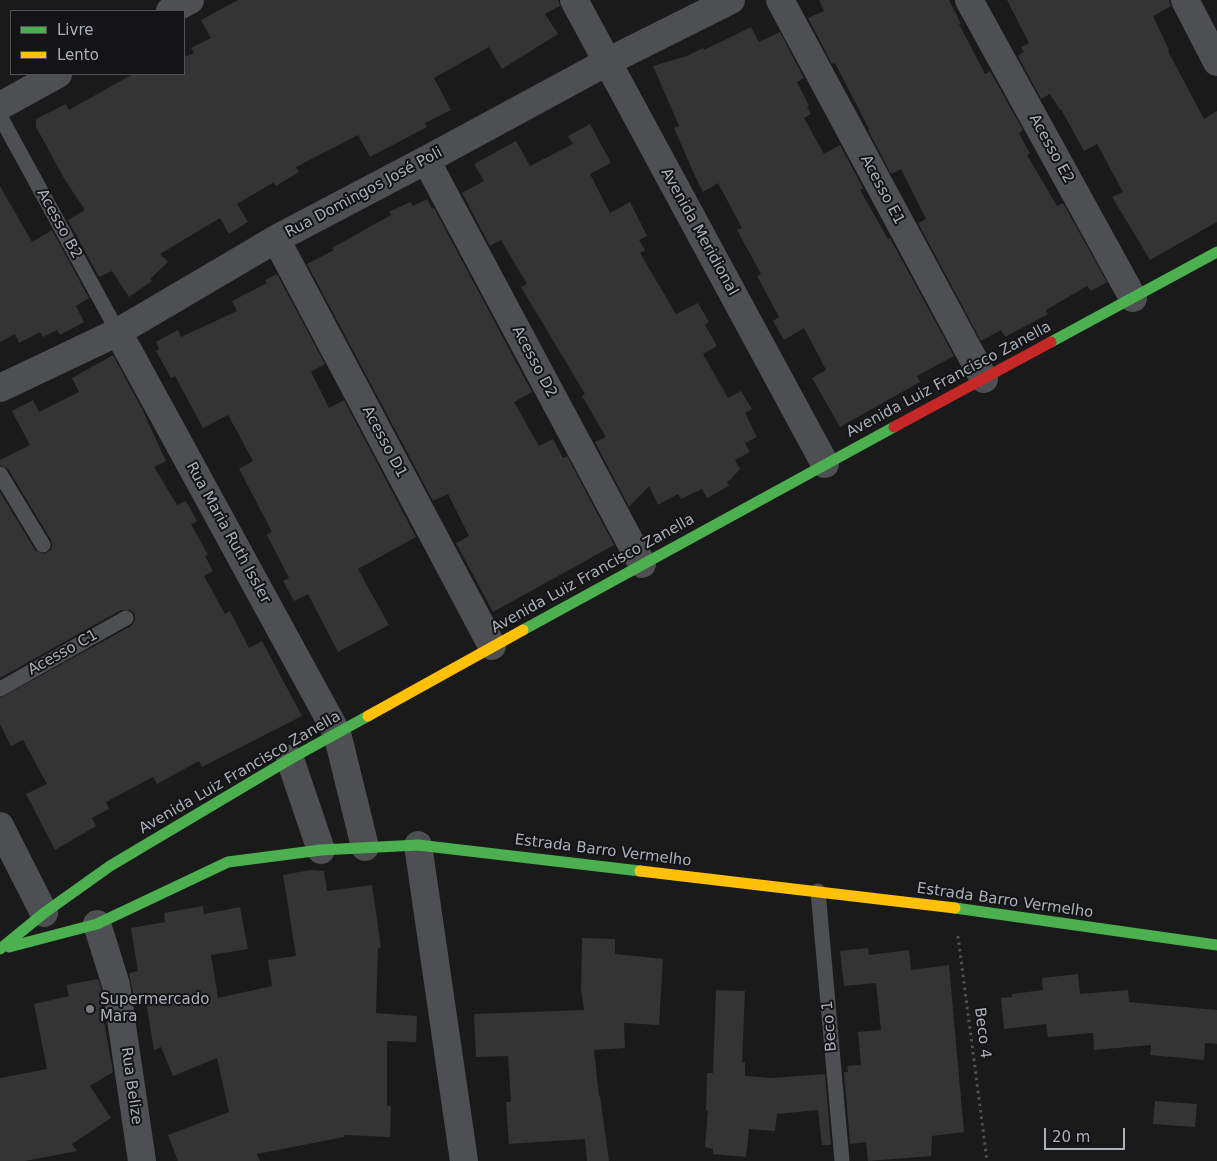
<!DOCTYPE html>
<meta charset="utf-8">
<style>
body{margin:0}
#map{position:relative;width:1217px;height:1161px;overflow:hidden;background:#1a1a1a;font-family:"DejaVu Sans",sans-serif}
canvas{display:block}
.legend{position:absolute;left:10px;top:10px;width:175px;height:65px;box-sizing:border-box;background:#141416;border:1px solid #515257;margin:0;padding:6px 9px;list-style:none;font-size:15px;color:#acb0b9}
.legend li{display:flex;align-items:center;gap:10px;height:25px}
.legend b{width:25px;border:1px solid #515257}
.scale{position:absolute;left:1044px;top:1128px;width:81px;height:22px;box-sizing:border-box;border:2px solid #acb0b9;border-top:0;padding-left:6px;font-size:15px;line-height:18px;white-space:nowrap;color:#acb0b9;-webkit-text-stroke:4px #141416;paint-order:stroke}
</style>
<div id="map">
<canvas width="1217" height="1161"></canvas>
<ul class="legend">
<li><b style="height:6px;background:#4caf50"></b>Livre</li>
<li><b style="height:6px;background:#ffc107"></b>Lento</li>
</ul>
<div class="scale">20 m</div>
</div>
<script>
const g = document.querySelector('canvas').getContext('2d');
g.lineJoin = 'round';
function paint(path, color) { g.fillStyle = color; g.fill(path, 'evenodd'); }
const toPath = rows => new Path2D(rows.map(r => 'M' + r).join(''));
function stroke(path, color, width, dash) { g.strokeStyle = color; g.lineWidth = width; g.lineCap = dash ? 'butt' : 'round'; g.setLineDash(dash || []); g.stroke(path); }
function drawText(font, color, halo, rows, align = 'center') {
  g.font = font + ' "DejaVu Sans",sans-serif'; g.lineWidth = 4; g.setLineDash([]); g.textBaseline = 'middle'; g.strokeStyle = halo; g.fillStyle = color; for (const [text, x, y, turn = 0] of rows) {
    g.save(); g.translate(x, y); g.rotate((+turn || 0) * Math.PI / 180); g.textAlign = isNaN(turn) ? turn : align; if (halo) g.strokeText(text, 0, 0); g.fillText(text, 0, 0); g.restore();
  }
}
const building = toPath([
 [238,0,558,0,560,6,545,14,558,34,502,69,489,47,434,78,451,110,425,123,427,127,370,157,358,135,296,167,299,172,276,186,274,182,237,204,248,222,229,234,220,218,160,254,168,262,150,279,152,281,129,297,112,271,99,277,68,220,85,210,65,180,36,127,36,119,66,104,69,110,133,74,184,74,184,57,194,53,191,48,211,38,201,20],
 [819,0,949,0,961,24,959,24,985,74,990,71,1023,130,1019,133,1030,154,1027,155,1057,206,1063,203,1107,282,1091,291,1087,286,1046,310,1048,314,1005,337,1001,330,981,341,918,223,926,219,901,169,891,174,868,130,869,129,835,63,832,64,808,18,824,11],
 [1007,0,1169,0,1171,6,1153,16,1169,50,1168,51,1204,119,1217,111,1217,222,1150,260,1112,197,1123,192,1097,144,1084,151,1061,109,1060,110,1050,94,1041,99,1018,56,1024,52,1021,47,1029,43],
 [751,27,759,42,780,32,804,78,797,82,809,106,807,107,811,114,804,118,824,154,840,145,863,188,860,190,888,239,890,238,954,356,917,376,920,382,840,427,812,378,826,370,804,328,784,340,773,321,779,317,757,276,761,274,737,230,742,228,718,183,703,192,695,176,674,128,679,126,653,66,687,56,703,48,704,50],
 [590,124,611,163,590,174,610,213,630,202,647,236,639,240,645,250,640,253,676,314,698,303,709,322,705,325,717,346,703,354,728,398,741,391,752,409,745,413,757,437,745,443,750,452,735,460,740,469,730,480,727,482,729,486,707,498,702,489,681,499,678,494,658,505,649,486,629,507,595,442,606,437,582,396,585,394,521,287,527,284,501,240,490,246,462,193,484,181,474,164,516,141,530,166,573,144,568,136],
 [0,186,32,242,52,230,89,298,76,306,84,322,60,335,57,330,43,337,40,332,19,343,15,334,0,342],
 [427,199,432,209,434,208,532,392,514,402,539,446,553,439,563,458,567,456,614,545,493,612,456,543,469,536,448,494,433,501,307,264,334,250,332,248,391,215,389,212,410,202,413,206],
 [277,274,325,364,311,372,329,408,344,400,416,537,358,569,389,625,338,652,308,594,294,601,283,581,289,578,267,535,272,532,239,469,253,461,228,415,203,428,175,376,171,378,156,351,159,349,156,342,178,330,181,337,237,311,232,301,267,283,265,280],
 [113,355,142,409,166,461,154,467,177,505,186,501,197,521,191,524,208,555,205,556,213,571,204,576,225,614,230,611,249,648,262,641,302,716,202,767,199,761,157,784,153,777,106,802,109,809,92,818,96,826,55,850,26,794,47,784,23,740,11,746,0,724,0,698,131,626,134,622,135,618,134,613,130,610,121,610,0,678,0,492,35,550,44,554,51,550,52,545,51,540,8,469,0,465,0,460,30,445,12,411,33,400,39,412,79,392,72,378],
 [310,870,324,871,327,891,372,885,381,948,378,948,376,1013,417,1016,416,1042,387,1041,387,1106,391,1106,390,1137,344,1135,344,1137,257,1154,260,1161,178,1161,168,1135,229,1112,217,1058,173,1076,161,1047,154,1050,145,995,134,998,129,973,138,971,131,928,165,922,164,913,203,906,204,914,240,907,248,949,211,955,218,998,272,986,268,960,296,956,283,875],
 [582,938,615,939,615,954,663,959,659,1025,624,1023,625,1048,594,1050,599,1096,600,1096,609,1161,587,1161,585,1139,509,1144,506,1102,511,1102,508,1056,476,1057,474,1014,584,1010,581,989],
 [868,948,869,955,909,950,911,970,949,965,964,1132,932,1136,931,1156,868,1161,866,1142,850,1144,844,1072,848,1072,847,1066,861,1065,858,1032,881,1030,876,983,844,986,840,951],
 [1078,974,1080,994,1128,990,1129,1002,1217,1010,1217,1044,1205,1043,1204,1060,1150,1055,1151,1045,1094,1050,1093,1033,1048,1037,1046,1024,1004,1029,1001,998,1012,997,1012,994,1043,990,1042,978],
 [98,979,101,988,103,1005,101,1005,113,1072,90,1086,111,1118,72,1144,77,1151,25,1161,0,1161,0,1078,47,1069,34,1004,69,996,66,985],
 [716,990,745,991,742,1062,745,1062,745,1076,771,1078,825,1074,831,1145,822,1145,818,1110,777,1114,775,1131,749,1129,746,1157,713,1154,713,1149,705,1147,708,1111,706,1111,707,1073,713,1073],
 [1155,1101,1197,1104,1195,1127,1153,1124]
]);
const path = toPath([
 [958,936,987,1161]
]);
const lane = toPath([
 [0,116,118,332],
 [0,474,43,545],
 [0,689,126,618],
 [818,891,842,1161]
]);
const street = toPath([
 [574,0,825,464],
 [780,0,984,379],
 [969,0,1133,298],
 [1185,0,1217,62],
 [170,11,190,0],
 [0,106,58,74],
 [426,160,642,564],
 [276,239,492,646],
 [118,332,337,733,365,847],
 [0,388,118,332,276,239,426,160,607,62,731,0],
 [290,759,321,850],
 [0,826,44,913],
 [418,845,464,1161],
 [97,924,116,985,142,1161]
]);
const fast = toPath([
 [1051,342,1217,252],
 [523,630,894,427],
 [955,908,1217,945],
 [9,947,97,924,228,862,321,850,418,845,640,871],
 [0,949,44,913,110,866,290,759,368,716]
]);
const slow = toPath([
 [368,716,523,630],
 [640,871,955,908]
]);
const jam = toPath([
 [894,427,1051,342]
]);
const markers = [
 [90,1009,5,"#797c81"]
];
const streetNames = [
 ["Acesso E2",1051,149,61],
 ["Acesso E1",882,190,62],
 ["Rua Domingos José Poli",364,193,-28],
 ["Acesso B2",59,224,61],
 ["Avenida Meridional",699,232,61],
 ["Acesso D2",534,362,62],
 ["Avenida Luiz Francisco Zanella",949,380,-28],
 ["Acesso D1",384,442,62],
 ["Rua Maria Ruth Issler",228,533,61],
 ["Avenida Luiz Francisco Zanella",593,574,-29],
 ["Acesso C1",63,653,-29],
 ["Avenida Luiz Francisco Zanella",240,773,-30],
 ["Estrada Barro Vermelho",603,851,7],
 ["Estrada Barro Vermelho",1005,901,8],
 ["Beco 1",830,1026,-95],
 ["Beco 4",982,1033,83],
 ["Rua Belize",131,1086,82]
];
const poiNames = [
 ["Supermercado",100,1000],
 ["Mara",100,1017]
];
paint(building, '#343435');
stroke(path, '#505153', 3, [2.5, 4]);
stroke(lane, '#4e4f52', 15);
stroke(street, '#4e4f52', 28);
stroke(fast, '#4caf50', 11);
stroke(slow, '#ffc107', 11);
stroke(jam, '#c62828', 11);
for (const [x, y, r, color] of markers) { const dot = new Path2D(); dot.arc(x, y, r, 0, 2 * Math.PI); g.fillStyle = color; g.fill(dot); stroke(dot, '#141416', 2); }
drawText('15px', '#acb0b9', '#141416', streetNames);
drawText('15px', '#acb0b9', '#141416', poiNames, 'left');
</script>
